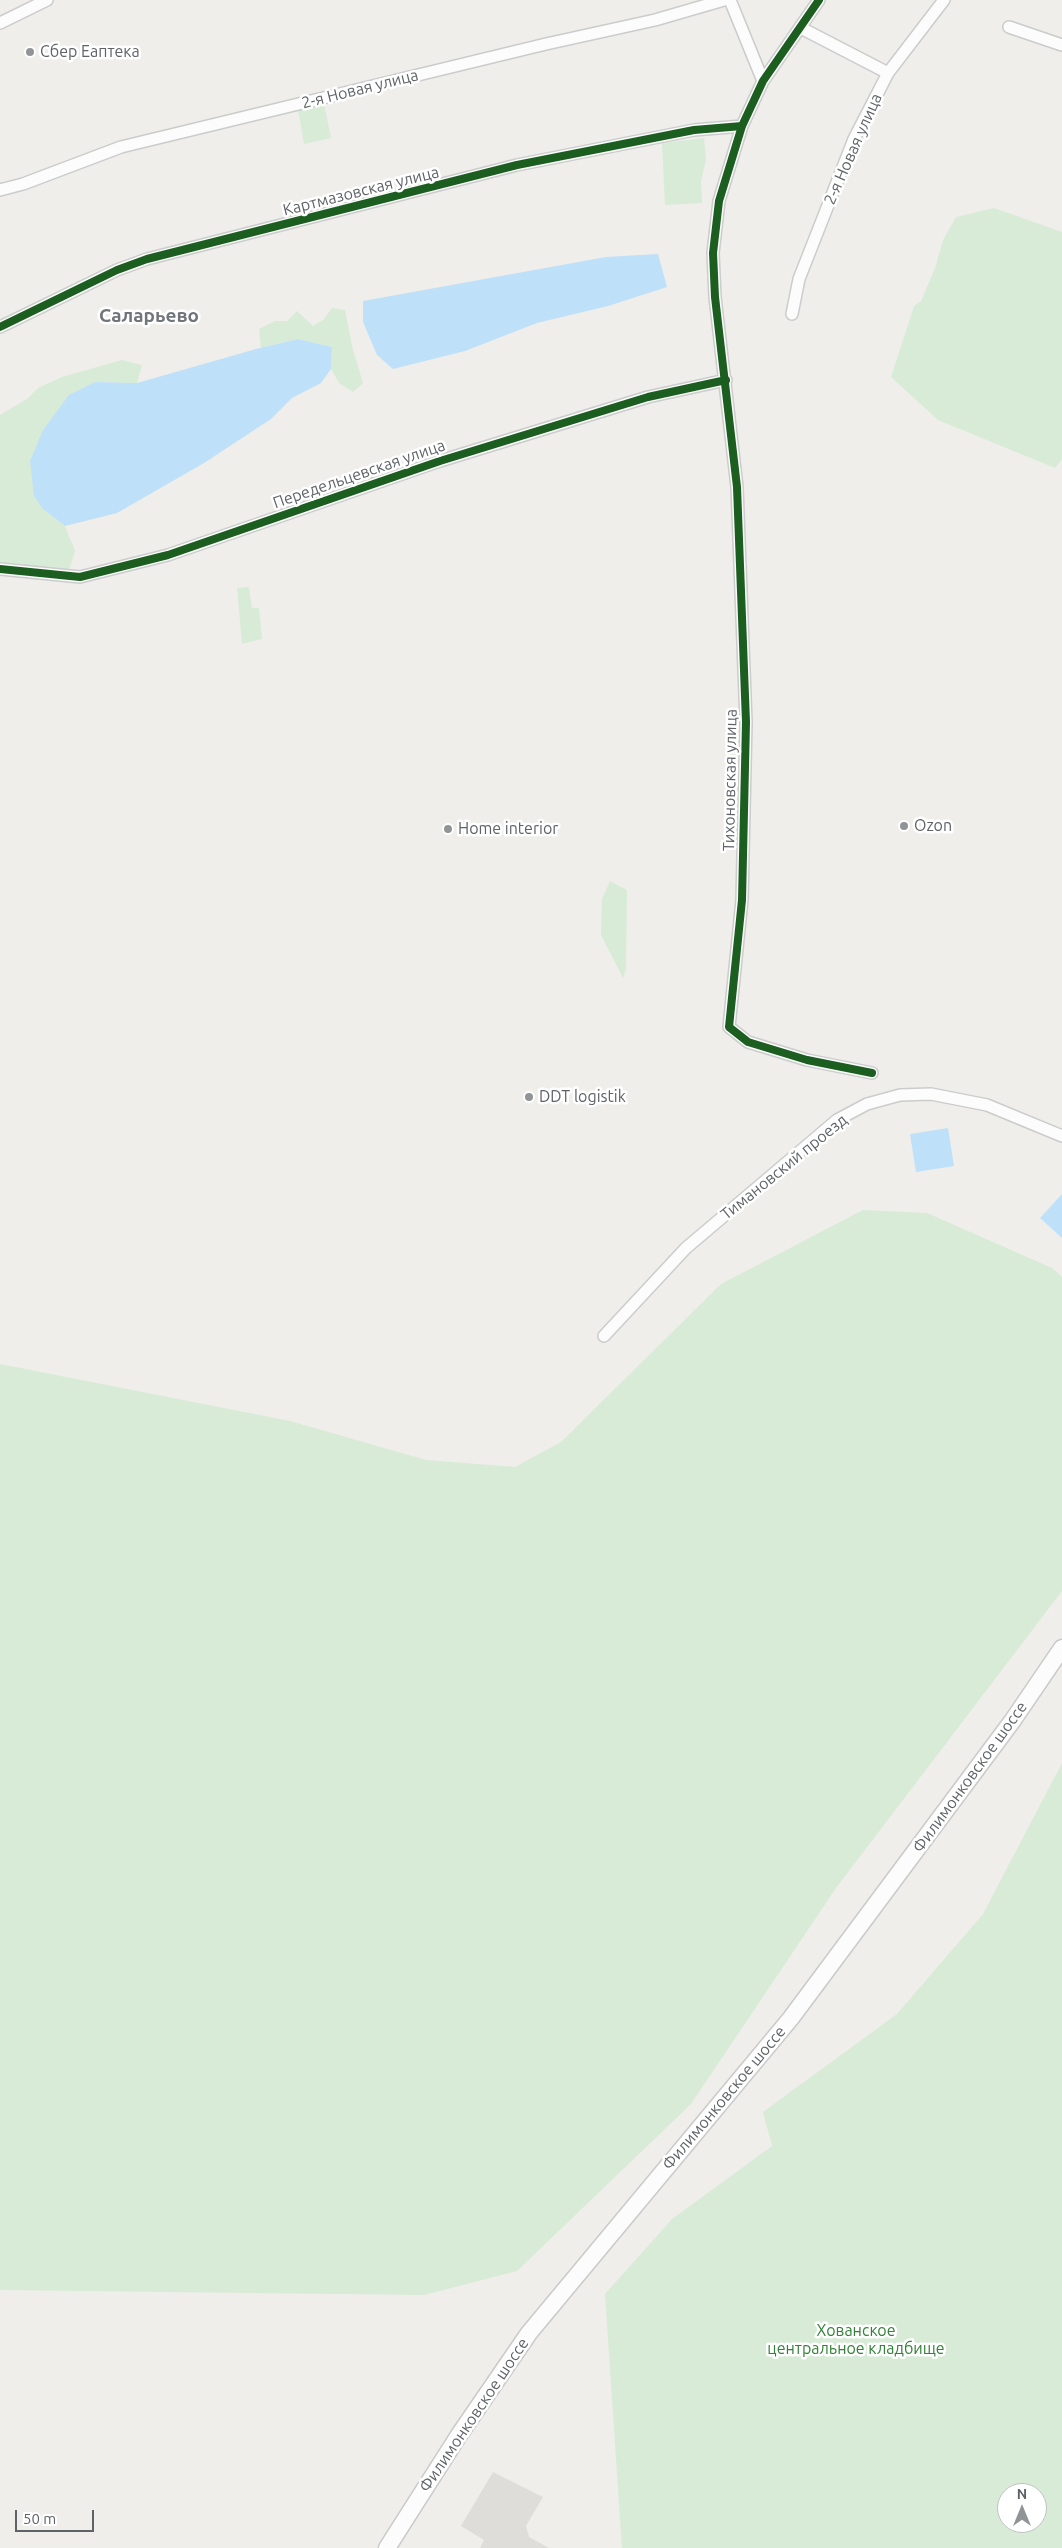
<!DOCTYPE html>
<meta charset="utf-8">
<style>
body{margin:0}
#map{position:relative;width:1062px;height:2548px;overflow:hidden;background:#efeeea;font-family:Ubuntu,sans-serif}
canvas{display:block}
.north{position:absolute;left:997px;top:2483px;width:50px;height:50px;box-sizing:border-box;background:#fff;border:1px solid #bfc1c3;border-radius:50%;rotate:0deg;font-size:14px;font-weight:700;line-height:20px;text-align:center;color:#5f6368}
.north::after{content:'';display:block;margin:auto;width:18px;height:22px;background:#919496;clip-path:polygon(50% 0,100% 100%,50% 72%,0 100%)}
.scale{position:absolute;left:15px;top:2510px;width:79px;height:22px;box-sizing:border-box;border:2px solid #5f6368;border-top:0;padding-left:6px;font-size:15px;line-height:18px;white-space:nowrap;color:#5f6368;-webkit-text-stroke:4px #fff;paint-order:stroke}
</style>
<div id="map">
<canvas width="1062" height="2548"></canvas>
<div class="north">N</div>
<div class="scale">50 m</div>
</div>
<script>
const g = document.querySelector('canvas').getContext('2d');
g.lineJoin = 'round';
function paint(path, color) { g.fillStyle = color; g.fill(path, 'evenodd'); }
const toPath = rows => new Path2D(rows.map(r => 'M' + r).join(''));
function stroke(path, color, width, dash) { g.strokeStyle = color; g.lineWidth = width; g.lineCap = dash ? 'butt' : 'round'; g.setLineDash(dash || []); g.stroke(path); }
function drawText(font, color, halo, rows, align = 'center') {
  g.font = font + ' Ubuntu,sans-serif'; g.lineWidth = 5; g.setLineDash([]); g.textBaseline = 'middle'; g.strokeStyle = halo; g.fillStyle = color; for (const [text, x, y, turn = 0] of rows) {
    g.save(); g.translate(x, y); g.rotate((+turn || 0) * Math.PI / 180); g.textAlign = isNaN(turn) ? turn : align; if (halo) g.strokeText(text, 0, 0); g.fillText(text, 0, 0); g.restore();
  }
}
const industrial = toPath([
 [493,2472,543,2497,526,2526,529,2537,549,2548,480,2548,484,2540,461,2526]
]);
const green = toPath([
 [324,104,331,138,304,144,298,109],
 [704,138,706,159,701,182,702,203,665,205,662,143],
 [994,208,1062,232,1062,459,1055,468,938,420,891,377,914,306,921,301,935,268,943,240,956,217],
 [332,308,345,310,353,350,363,383,353,392,339,383,331,369,332,347,298,339,261,348,259,329,275,321,287,321,297,311,313,326,323,320],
 [122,360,142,365,137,383,95,382,43,509,65,526,75,551,69,570,0,562,0,415,27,399,38,388,62,377],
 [249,587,252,608,259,608,262,639,242,644,237,588],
 [610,881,627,890,626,970,623,978,601,935,602,899],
 [863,1210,927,1213,1052,1268,1062,1277,1062,1591,836,1888,691,2104,517,2271,424,2295,0,2290,0,1364,290,1421,426,1460,515,1467,561,1442,721,1284],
 [1062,1763,1062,2548,622,2548,605,2294,672,2219,772,2146,763,2112,897,2014,983,1914],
 [1007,2493,1037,2493,1037,2523,1007,2523]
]);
const water = toPath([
 [658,254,667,287,608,306,537,323,465,351,393,369,377,355,363,322,363,301,606,257],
 [298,339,332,347,331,369,321,383,292,398,271,419,204,463,117,513,65,526,43,509,34,496,30,461,43,430,69,395,95,382,137,383,256,349],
 [948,1128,954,1166,916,1172,910,1134],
 [1062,1194,1062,1238,1040,1218]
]);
const street = toPath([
 [730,0,763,81],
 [819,0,763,81,742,126,719,201,713,253,715,297,737,487,746,722,742,900,729,1027,748,1042,807,1060,872,1073],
 [0,23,47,0],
 [1009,27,1062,45],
 [801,28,888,73],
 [0,190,23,184,121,147,546,44,655,20,724,0],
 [792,314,799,279,854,139,888,73,944,0],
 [0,327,117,270,147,259,517,165,694,130,742,126],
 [0,569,80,577,168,555,440,461,648,397,726,380],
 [604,1336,686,1248,837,1120,867,1104,900,1095,931,1094,987,1105,1062,1136]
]);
const secondary = toPath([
 [387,2548,459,2435,529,2333,791,2018,1013,1720,1062,1648]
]);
const cycleway = toPath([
 [819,0,763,81,742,126,719,201,713,253,715,297,737,487,746,722,742,900,729,1027,748,1042,807,1060,872,1073],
 [0,327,117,270,147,259,517,165,694,130,742,126],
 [0,569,80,577,168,555,440,461,648,397,726,380]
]);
const markers = [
 [30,52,5,"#919496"],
 [904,826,5,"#919496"],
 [448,829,5,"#919496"],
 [529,1097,5,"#919496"]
];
const poiNames = [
 ["Сбер Еаптека",40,52],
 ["Ozon",914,826],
 ["Home interior",458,829],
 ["DDT logistik",539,1097]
];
const streetNames = [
 ["2-я Новая улица",360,89,-14],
 ["2-я Новая улица",853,149,-66],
 ["Картмазовская улица",361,191,-14],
 ["Передельцевская улица",359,474,-19],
 ["Тихоновская улица",730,780,-89],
 ["Тимановский проезд",784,1167,-39],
 ["Филимонковское шоссе",970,1777,-54],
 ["Филимонковское шоссе",724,2098,-50],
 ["Филимонковское шоссе",474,2415,-56]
];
const parkNames = [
 ["Хованское",856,2331],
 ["центральное кладбище",856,2349]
];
const quarterNames = [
 ["Саларьево",149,316]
];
paint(industrial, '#dfddda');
paint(green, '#d8ebd6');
paint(water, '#bfe0f9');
stroke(street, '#cbcccc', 14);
stroke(secondary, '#cacacb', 19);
stroke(street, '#fdfcfc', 11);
stroke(secondary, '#fdfcfc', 16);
stroke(cycleway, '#1b5e20', 8);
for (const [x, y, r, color] of markers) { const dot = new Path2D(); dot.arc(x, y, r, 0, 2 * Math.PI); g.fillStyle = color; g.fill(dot); stroke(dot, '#fff', 2); }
drawText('16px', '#5f6368', '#fff', poiNames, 'left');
drawText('16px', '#5f6368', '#fff', streetNames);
drawText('16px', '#348238', '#fff', parkNames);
drawText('bold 19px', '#70757a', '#fff', quarterNames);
</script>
